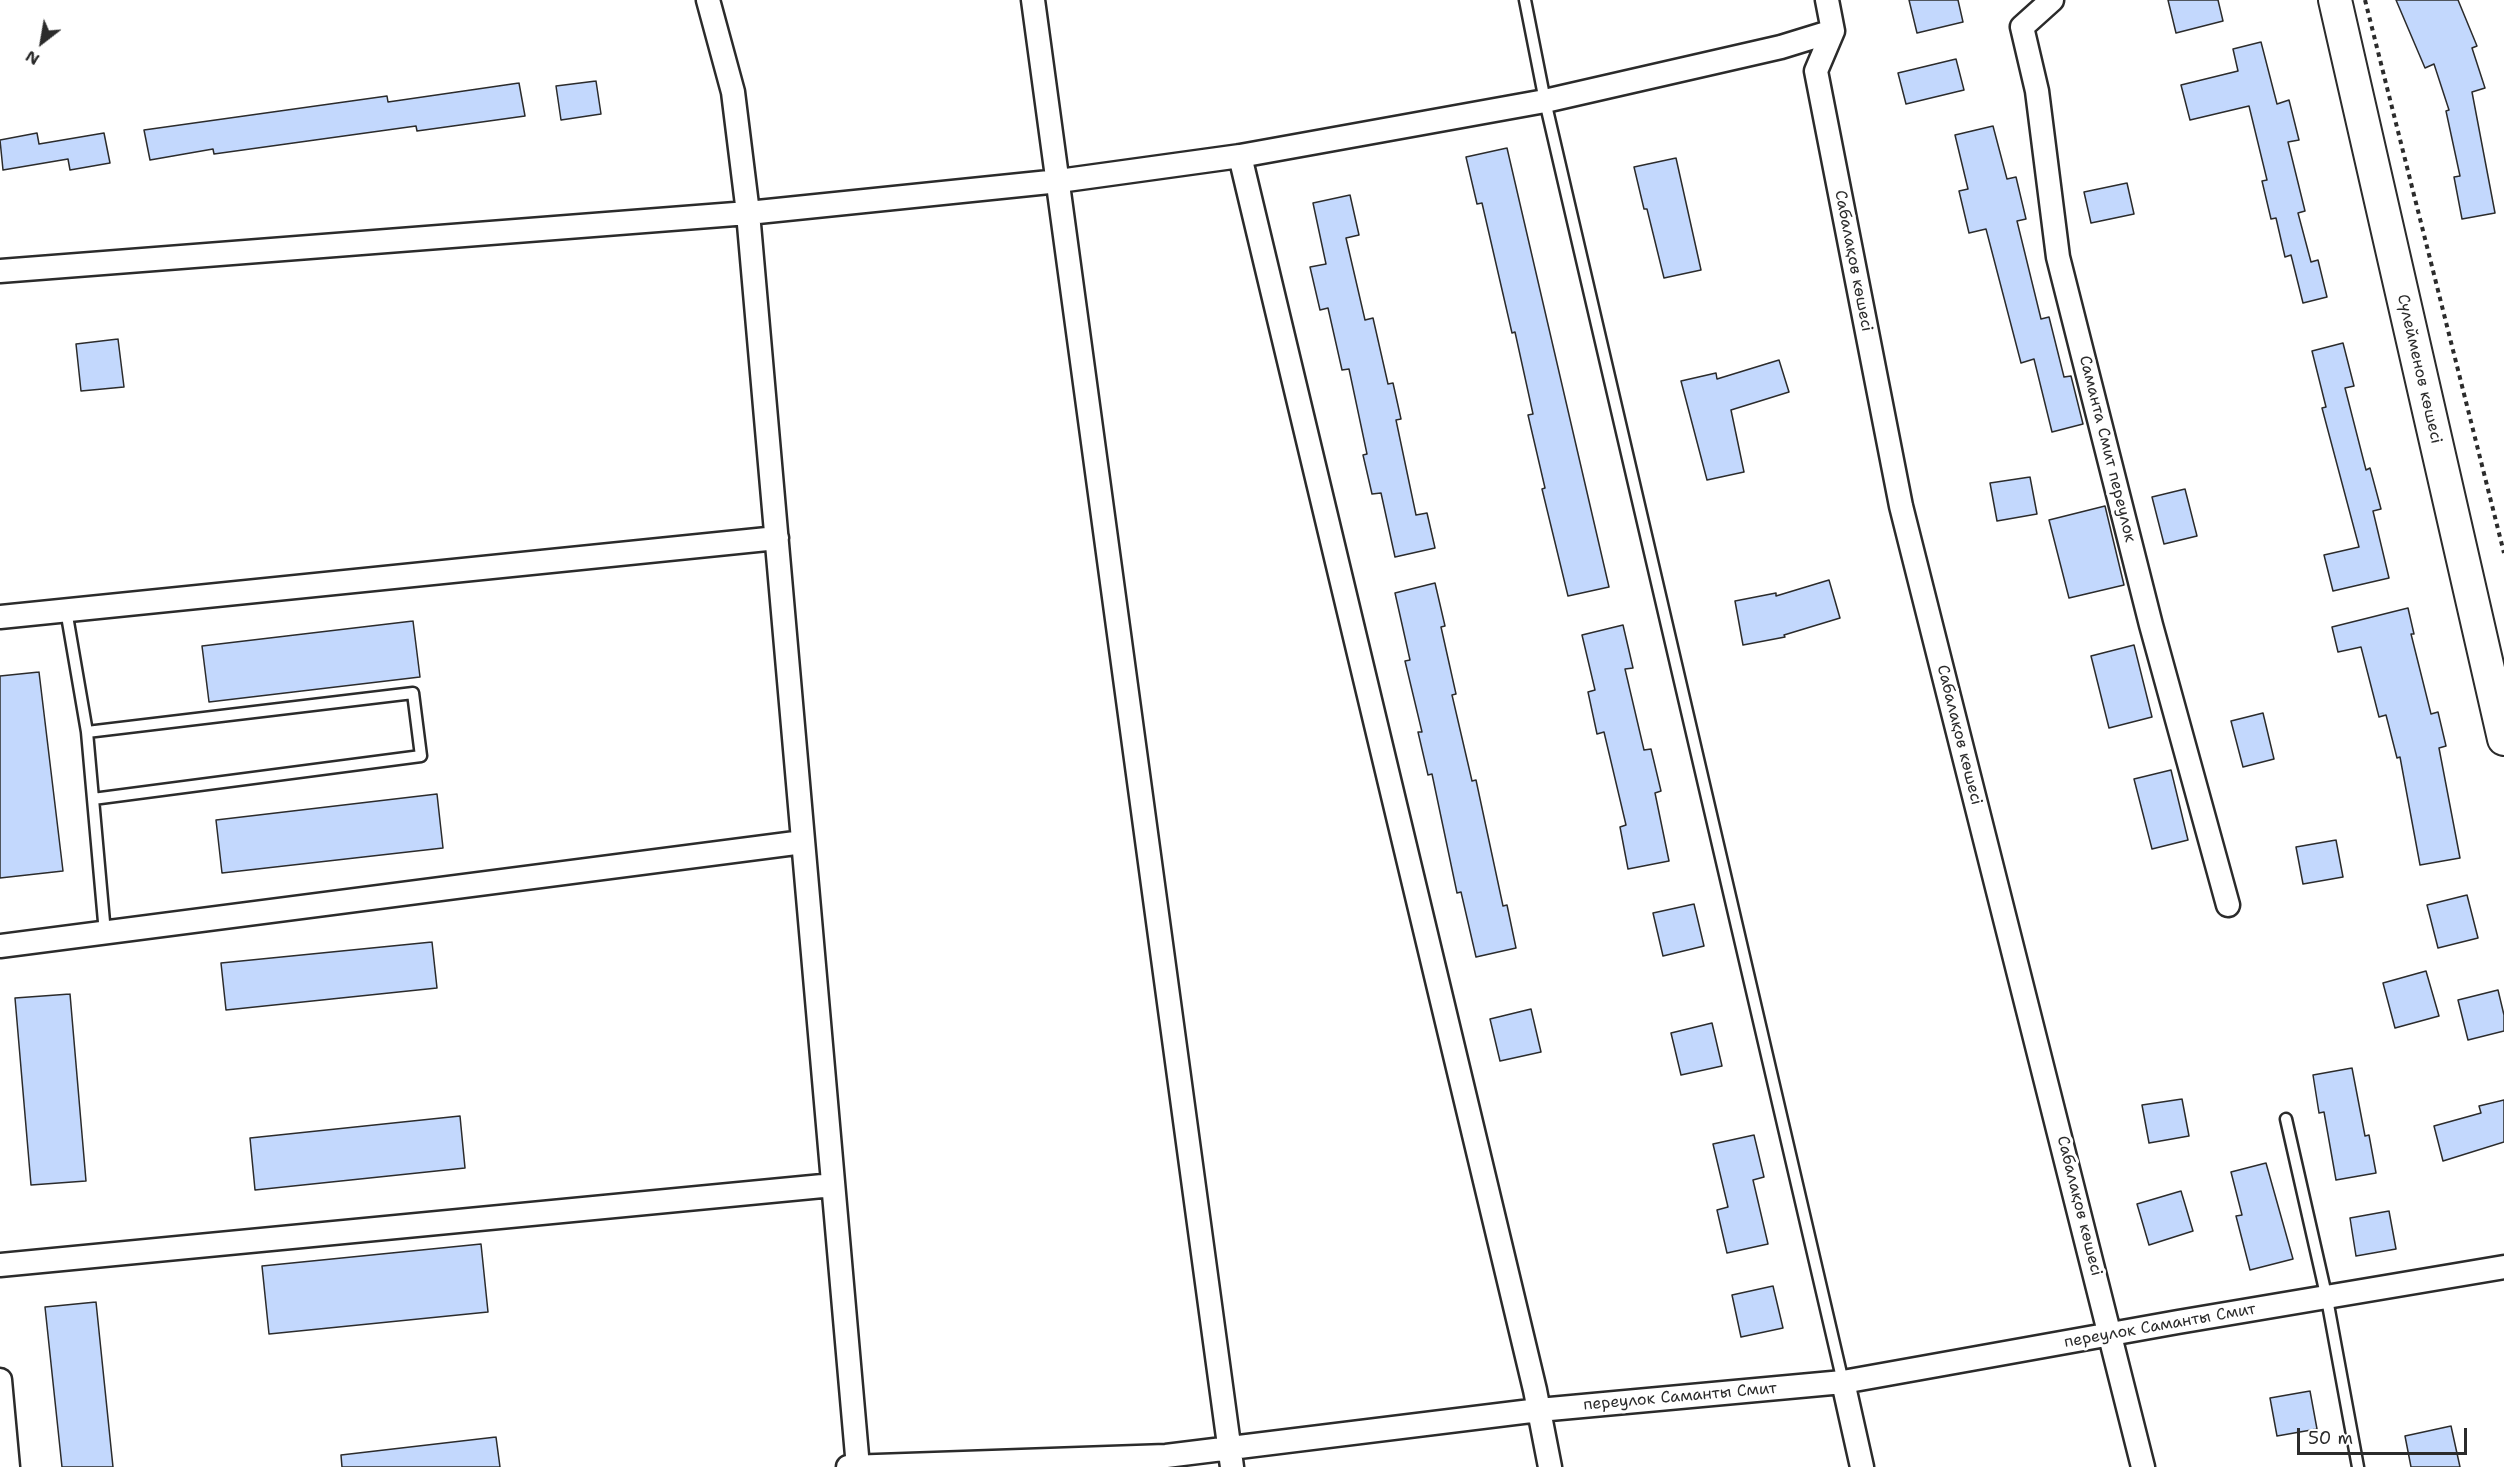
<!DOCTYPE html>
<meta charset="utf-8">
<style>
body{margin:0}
#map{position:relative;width:2504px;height:1467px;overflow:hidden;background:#fff;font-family:"Shantell Sans",sans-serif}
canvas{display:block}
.north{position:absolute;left:12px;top:12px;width:60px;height:60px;-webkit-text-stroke:4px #fff;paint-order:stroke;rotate:211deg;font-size:16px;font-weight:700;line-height:24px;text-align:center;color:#2b2b2b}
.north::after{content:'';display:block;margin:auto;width:21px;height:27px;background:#2b2b2b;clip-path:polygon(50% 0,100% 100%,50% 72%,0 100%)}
.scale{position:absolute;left:2297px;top:1428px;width:170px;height:27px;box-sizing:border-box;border:3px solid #2b2b2b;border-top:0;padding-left:8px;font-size:18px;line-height:21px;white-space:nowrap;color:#2b2b2b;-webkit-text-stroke:4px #fff;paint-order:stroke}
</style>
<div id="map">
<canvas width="2504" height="1467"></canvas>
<div class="north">N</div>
<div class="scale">50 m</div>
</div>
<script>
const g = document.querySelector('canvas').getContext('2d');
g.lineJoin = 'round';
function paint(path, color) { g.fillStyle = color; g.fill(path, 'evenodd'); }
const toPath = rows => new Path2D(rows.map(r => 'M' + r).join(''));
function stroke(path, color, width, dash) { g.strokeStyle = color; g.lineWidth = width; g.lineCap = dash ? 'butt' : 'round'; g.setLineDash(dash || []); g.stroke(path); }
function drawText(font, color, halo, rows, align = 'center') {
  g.font = font + ' "Shantell Sans",sans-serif'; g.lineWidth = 6; g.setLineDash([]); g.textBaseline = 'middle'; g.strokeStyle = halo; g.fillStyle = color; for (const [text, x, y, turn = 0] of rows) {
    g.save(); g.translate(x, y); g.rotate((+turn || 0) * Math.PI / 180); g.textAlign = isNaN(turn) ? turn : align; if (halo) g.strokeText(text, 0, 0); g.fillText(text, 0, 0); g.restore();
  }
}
const building = toPath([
 [1909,0,1958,0,1963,22,1917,33,1909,0],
 [2168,0,2218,0,2223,21,2176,33,2168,0],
 [2396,0,2458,0,2477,46,2472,48,2485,88,2472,92,2495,213,2462,219,2454,177,2460,176,2446,111,2449,110,2434,64,2425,68,2396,0],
 [2261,42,2277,104,2289,100,2299,140,2288,142,2305,211,2298,213,2311,262,2318,260,2327,297,2303,303,2291,255,2285,257,2276,218,2271,219,2262,181,2267,180,2249,106,2190,120,2181,85,2238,71,2233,49,2261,42],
 [1956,59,1964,90,1906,104,1898,73,1956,59],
 [596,81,601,114,561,120,556,86,596,81],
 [519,83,525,116,417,131,416,126,214,154,213,149,150,160,144,130,387,96,388,102,519,83],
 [1993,126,2007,179,2016,177,2026,219,2017,221,2041,319,2049,317,2064,377,2071,376,2083,424,2052,432,2034,359,2021,363,1986,229,1969,233,1959,191,1968,189,1955,135,1993,126],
 [37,133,39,144,104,133,110,163,70,170,68,159,3,170,0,140,37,133],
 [1507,148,1609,587,1568,596,1542,489,1545,488,1528,415,1533,414,1515,332,1512,333,1482,203,1477,204,1466,157,1507,148],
 [1676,158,1701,270,1664,278,1647,209,1644,209,1634,167,1676,158],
 [2127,183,2134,214,2091,223,2084,192,2127,183],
 [1350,195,1359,235,1346,238,1365,320,1373,318,1388,384,1393,383,1401,419,1396,420,1416,515,1427,513,1435,548,1395,557,1381,493,1372,494,1363,455,1367,454,1349,369,1342,370,1328,308,1320,310,1310,267,1326,264,1313,203,1350,195],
 [118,339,124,387,81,391,76,344,118,339],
 [2343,343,2354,386,2345,388,2366,470,2370,468,2381,509,2373,511,2389,578,2333,591,2324,555,2359,547,2322,408,2326,407,2312,351,2343,343],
 [1779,360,1789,392,1731,410,1744,472,1707,480,1681,381,1716,373,1717,379,1779,360],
 [2030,477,2037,514,1997,521,1990,483,2030,477],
 [2185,489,2197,536,2164,544,2152,497,2185,489],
 [2105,506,2124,585,2069,598,2049,520,2105,506],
 [1829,580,1840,618,1784,635,1785,637,1743,645,1735,601,1776,593,1776,596,1829,580],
 [1435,583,1445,626,1441,627,1456,694,1452,695,1472,781,1476,780,1503,906,1507,905,1516,948,1476,957,1461,892,1457,893,1432,774,1428,775,1418,732,1422,732,1405,661,1410,660,1395,593,1435,583],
 [2408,608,2414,634,2411,634,2431,714,2438,712,2446,746,2439,748,2460,858,2420,865,2400,757,2397,758,2386,715,2379,717,2361,647,2338,652,2332,627,2408,608],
 [413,621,420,677,209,702,202,646,413,621],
 [1623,625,1633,668,1625,669,1644,750,1651,749,1661,791,1655,793,1669,861,1628,869,1620,827,1626,825,1604,732,1597,734,1588,692,1595,690,1582,635,1623,625],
 [2134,645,2152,717,2109,728,2091,656,2134,645],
 [39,672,63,871,0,878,0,676,39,672],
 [2263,713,2274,759,2243,767,2231,721,2263,713],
 [2171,770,2188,840,2152,849,2134,779,2171,770],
 [437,794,443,848,222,873,216,820,437,794],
 [2336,840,2343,877,2303,884,2296,847,2336,840],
 [2467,895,2478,938,2438,948,2427,905,2467,895],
 [1694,904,1704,946,1663,956,1653,913,1694,904],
 [432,942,437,988,226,1010,221,963,432,942],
 [2426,971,2439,1016,2395,1028,2383,983,2426,971],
 [2498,990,2504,1015,2504,1031,2468,1040,2458,1000,2498,990],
 [70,994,86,1181,31,1185,15,998,70,994],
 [1531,1009,1541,1052,1500,1061,1490,1019,1531,1009],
 [1712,1023,1722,1066,1681,1075,1671,1033,1712,1023],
 [2352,1068,2365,1136,2369,1135,2376,1173,2336,1180,2324,1112,2319,1113,2313,1075,2352,1068],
 [2182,1099,2189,1136,2149,1143,2142,1105,2182,1099],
 [2504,1100,2504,1142,2443,1161,2434,1126,2481,1113,2479,1106,2504,1100],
 [460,1116,465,1168,255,1190,250,1138,460,1116],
 [1754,1135,1764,1177,1753,1180,1768,1244,1727,1253,1717,1210,1728,1207,1713,1144,1754,1135],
 [2266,1163,2293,1259,2250,1270,2236,1216,2242,1215,2231,1172,2266,1163],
 [2181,1191,2193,1231,2149,1245,2137,1204,2181,1191],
 [2389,1211,2396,1249,2356,1256,2350,1218,2389,1211],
 [481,1244,488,1312,269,1334,262,1266,481,1244],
 [1773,1286,1783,1328,1741,1337,1732,1295,1773,1286],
 [96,1302,113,1467,62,1467,45,1307,96,1302],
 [2310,1391,2317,1429,2277,1436,2270,1398,2310,1391],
 [2451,1426,2460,1467,2411,1467,2405,1436,2451,1426],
 [496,1437,500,1467,342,1467,341,1455,496,1437]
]);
const path = toPath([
 [2365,0,2504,553]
]);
const lane = toPath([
 [1525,0,1545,101,1843,1382],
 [66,610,87,732,105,933],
 [87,732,413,693,421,756,93,799],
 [2286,1119,2327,1299,2358,1467]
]);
const street = toPath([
 [708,0,733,92,748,213,858,1467],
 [1033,0,1232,1467],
 [1827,0,1833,31,1816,71,1901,506,2143,1467],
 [2052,0,2022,27,2037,91,2058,257,2151,625,2228,905],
 [1240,156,1535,1390,1550,1467],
 [0,271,748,213,1059,181,1240,156,1545,101,1781,47,1833,31],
 [0,617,777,538],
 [0,946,803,842],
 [0,1265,833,1185],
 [0,1380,8,1467],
 [1843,1382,1862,1467],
 [848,1467,1166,1456,1539,1410,1843,1382,2178,1322,2504,1267]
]);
const secondary = toPath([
 [2335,0,2504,739]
]);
const streetNames = [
 ["Сабалақов көшесі",1853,261,79],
 ["Сүлейменов көшесі",2419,369,77],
 ["Саманта Смит переулок",2107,449,76],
 ["Сабалақов көшесі",1959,735,76],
 ["Сабалақов көшесі",2079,1206,76],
 ["переулок Саманты Смит",2160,1326,-10],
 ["переулок Саманты Смит",1680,1397,-5]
];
paint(building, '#c3d8fd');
stroke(building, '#2b2b2b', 1.5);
stroke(lane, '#2b2b2b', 15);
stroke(street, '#2b2b2b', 27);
stroke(secondary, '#2b2b2b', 36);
stroke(path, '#2b2b2b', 4, [4.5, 4.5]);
stroke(lane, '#fff', 10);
stroke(street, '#fff', 22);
stroke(secondary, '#fff', 32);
drawText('16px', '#2b2b2b', '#fff', streetNames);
</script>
